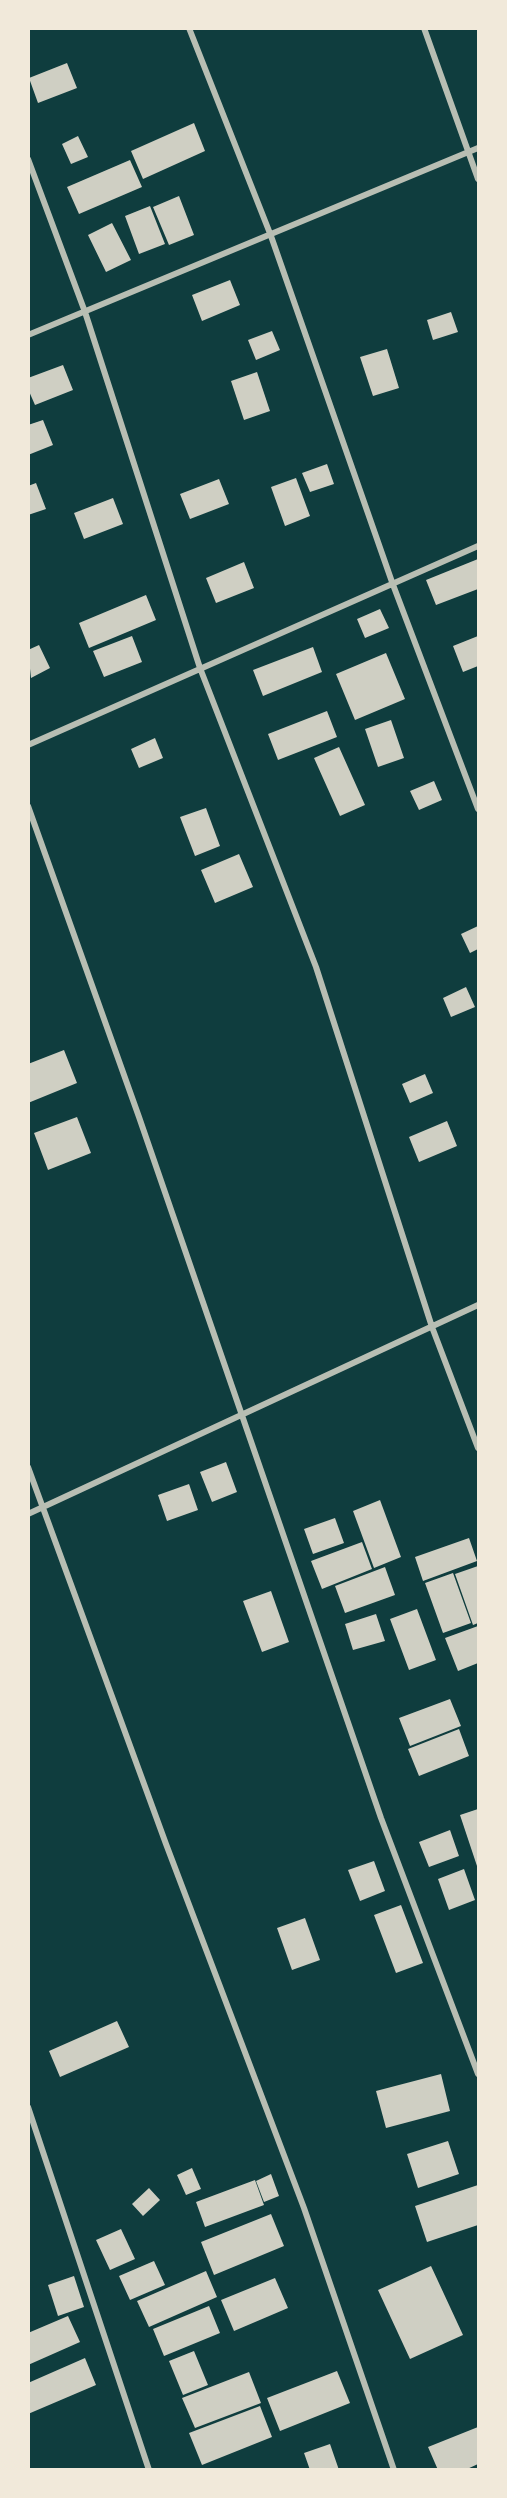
<!DOCTYPE html>
<style>
body{margin:0}
#map{position:relative;width:507px;height:2498px;overflow:hidden;background:#0f3d3e;font-family:Arial,sans-serif}
canvas{display:block}
.frame{position:absolute;inset:0;border:30px solid #f1e9da;pointer-events:none}
</style>
<div id="map">
<canvas width="507" height="2498"></canvas>
<div class="frame"></div>
</div>
<script>
const g = document.querySelector('canvas').getContext('2d');
g.lineJoin = 'round';
function paint(path, color) { g.fillStyle = color; g.fill(path, 'evenodd'); }
const toPath = rows => new Path2D(rows.map(r => 'M' + r).join(''));
function stroke(path, color, width, dash) { g.strokeStyle = color; g.lineWidth = width; g.lineCap = dash ? 'butt' : 'round'; g.setLineDash(dash || []); g.stroke(path); }
const building = toPath([
 [67,63,77,88,38,103,29,78],
 [194,123,205,151,143,179,131,151],
 [78,136,88,157,71,164,62,144],
 [130,160,142,187,79,214,67,187],
 [179,196,194,235,169,245,153,207],
 [150,206,165,244,139,254,125,216],
 [112,223,131,260,106,272,88,235],
 [230,280,240,305,202,321,192,295],
 [451,312,458,332,433,340,427,320],
 [272,331,280,350,256,360,248,340],
 [387,349,399,388,373,396,360,357],
 [63,365,73,390,35,405,28,389,28,378],
 [257,372,270,411,244,420,231,381],
 [43,420,53,445,28,455,28,425],
 [327,464,334,484,310,492,302,473],
 [296,478,310,516,285,526,271,487],
 [219,479,229,504,190,519,180,494],
 [36,483,46,509,28,515,28,486],
 [113,498,123,524,84,539,74,513],
 [478,559,478,589,436,605,426,580],
 [244,562,254,588,216,603,206,578],
 [146,595,156,620,89,648,79,623],
 [380,609,389,628,365,638,357,619],
 [132,636,142,662,104,677,93,651],
 [478,636,478,666,463,672,453,646],
 [39,645,50,668,31,678,28,650],
 [313,647,322,672,263,696,253,670],
 [386,653,405,699,355,720,336,674],
 [327,711,337,737,278,760,268,734],
 [391,720,404,758,378,767,365,729],
 [155,738,163,758,139,768,131,749],
 [339,747,365,805,340,816,314,758],
 [434,781,442,800,419,810,410,791],
 [206,808,220,846,195,856,180,817],
 [239,854,253,887,215,903,201,870],
 [478,926,478,949,470,953,461,934],
 [466,987,475,1007,451,1017,443,998],
 [64,1050,77,1083,28,1103,28,1064],
 [425,1074,433,1093,410,1103,402,1084],
 [77,1117,91,1153,48,1170,34,1133],
 [447,1121,457,1146,419,1162,409,1137],
 [226,1462,237,1492,212,1502,200,1472],
 [189,1484,198,1510,167,1521,158,1495],
 [380,1500,401,1557,374,1568,353,1511],
 [335,1518,344,1543,313,1554,304,1529],
 [469,1538,477,1561,423,1581,415,1557],
 [362,1542,372,1569,322,1589,311,1561],
 [478,1566,478,1623,473,1625,455,1574],
 [385,1567,395,1595,345,1613,335,1586],
 [453,1573,471,1623,443,1633,425,1583],
 [271,1591,289,1642,262,1652,243,1601],
 [417,1609,436,1660,409,1670,390,1619],
 [376,1614,385,1641,353,1650,345,1624],
 [478,1626,478,1663,458,1671,445,1638],
 [450,1699,461,1726,410,1746,399,1718],
 [459,1729,469,1756,419,1776,408,1749],
 [478,1809,478,1869,460,1815],
 [450,1830,459,1856,429,1867,419,1842],
 [374,1861,385,1891,360,1901,348,1870],
 [464,1869,475,1900,449,1910,438,1879],
 [401,1905,423,1963,396,1973,374,1915],
 [305,1918,320,1960,292,1970,277,1928],
 [117,2021,129,2047,60,2077,49,2051],
 [441,2074,450,2111,386,2128,376,2091],
 [448,2141,459,2174,418,2188,407,2154],
 [192,2168,201,2189,186,2195,177,2175],
 [271,2174,279,2196,264,2202,256,2181],
 [255,2180,264,2205,205,2227,196,2202],
 [478,2185,478,2225,427,2242,415,2206],
 [149,2188,160,2200,143,2216,132,2204],
 [271,2214,284,2246,214,2275,201,2242],
 [121,2229,135,2259,110,2270,96,2240],
 [154,2261,165,2285,130,2300,119,2276],
 [431,2266,463,2335,410,2359,378,2290],
 [206,2271,217,2297,149,2327,137,2301],
 [74,2276,84,2307,58,2316,48,2285],
 [275,2278,288,2308,234,2331,221,2300],
 [209,2306,220,2333,164,2356,153,2329],
 [68,2316,80,2342,28,2365,28,2333],
 [194,2351,208,2385,183,2395,169,2361],
 [85,2358,96,2385,28,2414,28,2383],
 [337,2371,350,2403,280,2431,267,2398],
 [249,2372,261,2403,195,2428,182,2398],
 [260,2406,272,2437,202,2465,189,2433],
 [478,2427,478,2464,465,2470,438,2470,428,2447],
 [330,2444,339,2470,310,2470,304,2453]
]);
const minor = toPath([
 [189,28,271,236,392,582,478,809],
 [424,28,478,179],
 [28,159,85,312,200,668,316,967,432,1327,478,1448],
 [28,335,478,148],
 [28,745,478,546],
 [28,806,139,1117,381,1818,478,2074],
 [28,1467,166,1844,304,2208,394,2470],
 [28,1514,478,1305],
 [28,2107,149,2470]
]);
paint(building, '#cfcfc3');
stroke(minor, '#b8beb3', 6);
</script>
